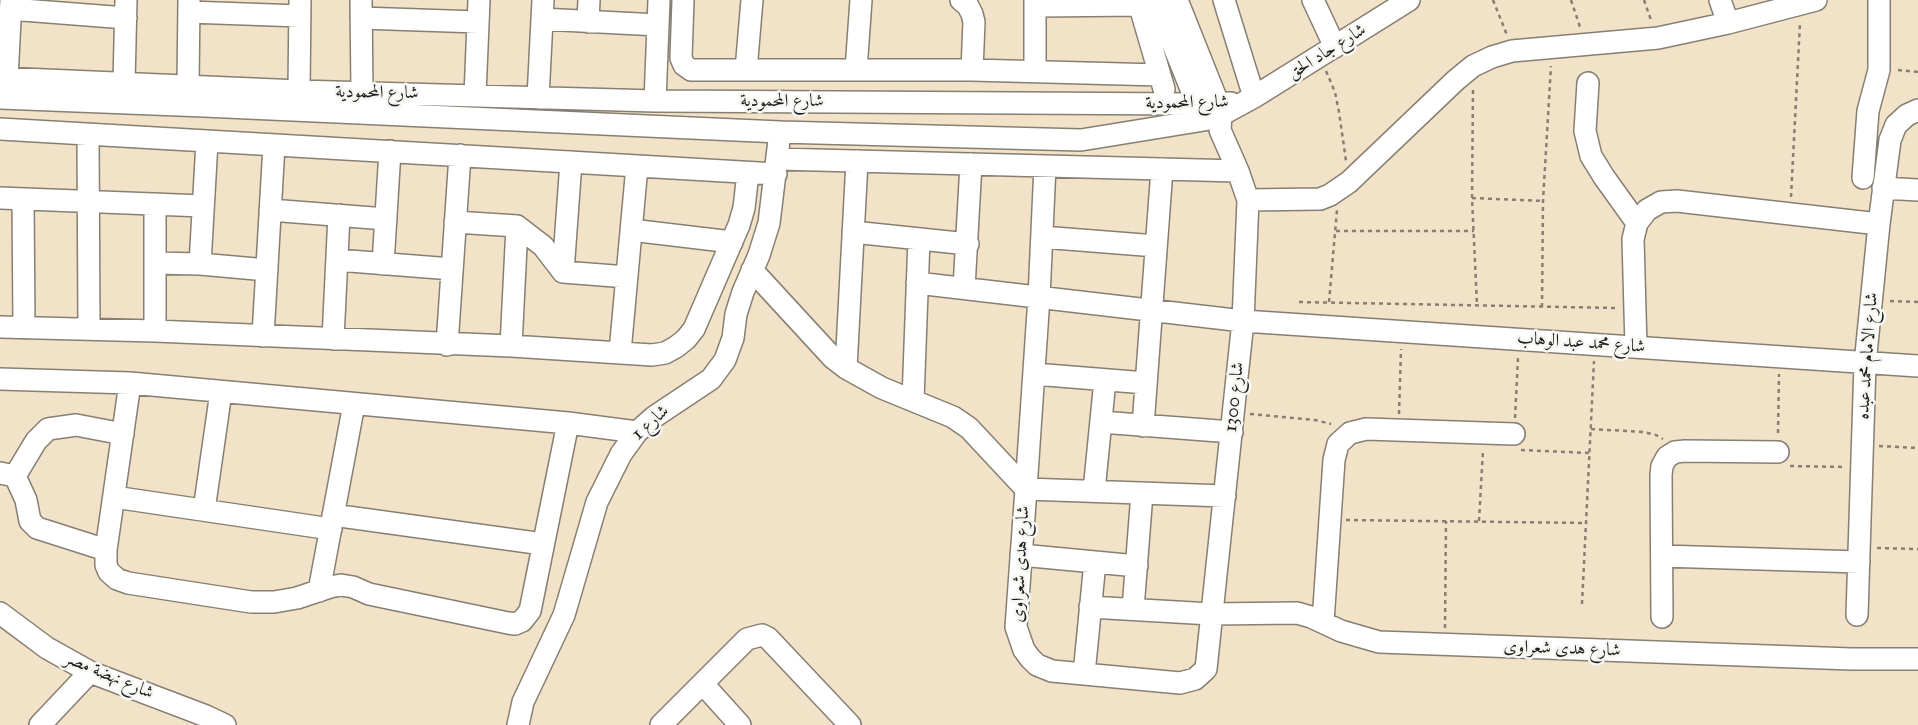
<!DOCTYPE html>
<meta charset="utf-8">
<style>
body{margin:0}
canvas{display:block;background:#f1e2c8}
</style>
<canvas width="1918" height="725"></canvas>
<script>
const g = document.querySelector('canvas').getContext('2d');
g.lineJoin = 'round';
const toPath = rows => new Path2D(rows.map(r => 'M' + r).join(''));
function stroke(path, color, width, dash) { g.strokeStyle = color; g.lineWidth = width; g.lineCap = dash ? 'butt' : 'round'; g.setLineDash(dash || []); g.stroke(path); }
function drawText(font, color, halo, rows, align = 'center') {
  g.font = font + ' "IM FELL Great Primer",Amiri,serif'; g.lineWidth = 5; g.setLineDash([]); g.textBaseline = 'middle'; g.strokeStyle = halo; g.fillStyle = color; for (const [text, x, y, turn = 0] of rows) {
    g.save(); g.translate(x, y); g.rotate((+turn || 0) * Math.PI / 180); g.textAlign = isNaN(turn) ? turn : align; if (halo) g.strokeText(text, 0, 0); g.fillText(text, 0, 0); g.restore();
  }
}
const path = toPath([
 [1493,0,1507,35],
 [1571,0,1580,27],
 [1644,0,1651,20],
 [1898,70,1918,72],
 [1326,71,1335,92,1339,112,1346,161],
 [1473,90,1472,198,1477,305],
 [1791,197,1800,23],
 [1472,198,1543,201],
 [1336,231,1474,231],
 [1890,301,1918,302],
 [1299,302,1616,308],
 [1329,302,1337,210],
 [1542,307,1543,201,1551,66],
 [1250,414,1315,420,1331,424],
 [1399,414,1401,349],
 [1515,418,1518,358],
 [1591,429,1644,432,1656,435,1663,439],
 [1778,433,1779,374],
 [1879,446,1918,448],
 [1521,450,1589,453],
 [1790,466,1845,467],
 [1346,520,1586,523],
 [1479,521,1483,450],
 [1877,548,1918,549],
 [1582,604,1594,361],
 [1445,628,1446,521]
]);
const minor = toPath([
 [361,0,362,92],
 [683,0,681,58,684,65,691,70,972,70,1160,75],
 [961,0,968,6,972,14,974,22,972,70],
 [1035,0,1035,71],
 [1138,0,1164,89],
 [1155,0,1202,116],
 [1224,0,1254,97],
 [1313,0,1335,47],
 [1720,0,1728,23],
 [1035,6,1141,5],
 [10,9,126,18],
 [189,12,300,16],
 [361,18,478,22],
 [542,19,658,25],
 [588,22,589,0],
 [746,70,752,0],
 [856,70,861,0],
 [0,78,299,91,655,101,1196,104,1231,103],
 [7,79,11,0],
 [124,83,126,0],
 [1588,83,1585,131,1591,156,1604,177,1637,223],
 [188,86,189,0],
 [299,91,300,0],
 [475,95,479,0],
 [0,98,204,106,780,132,1081,140,1204,120,1221,115,1254,97,1409,0],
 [538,98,543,0],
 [655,101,659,0],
 [0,129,776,174],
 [88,135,89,329],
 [778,159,1238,171],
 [1045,166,1039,297,1026,489,1225,496],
 [1863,178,1868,111,1879,70,1879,0],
 [1883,188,1918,190],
 [0,198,203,206],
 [23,199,24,328],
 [1248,200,1320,199,1330,195,1349,182,1456,80,1473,66,1492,57,1512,51,1658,38,1728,23,1816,0],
 [270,210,386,219],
 [455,222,517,226,543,246,563,272,627,277],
 [631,230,732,242],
 [853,232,968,244],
 [1042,237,1156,246],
 [337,260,452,269],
 [155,263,200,264,267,270],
 [200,264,207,142],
 [383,264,390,151],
 [752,270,833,358,846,368,882,388,953,417,969,428,1026,489,1016,627,1024,650,1030,658,1037,665,1052,671,1180,683,1195,679,1206,669,1243,321,1248,200,1238,171,1220,130,1221,115,1218,103,1177,0],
 [563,272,571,162],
 [917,283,1243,321,1918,366],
 [964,288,971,164],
 [0,327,155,331,511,346,652,355,665,353,676,347,686,339,694,329,739,225,744,208,748,173],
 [155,331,155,204],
 [263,336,274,145],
 [333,339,339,215],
 [447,345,460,155],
 [511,346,517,226],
 [1636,347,1633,239,1637,223,1647,210,1661,202,1677,201,1879,224],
 [620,352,637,166],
 [846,368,857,161],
 [1034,374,1146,383],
 [0,379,130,383,568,423,637,432],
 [130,383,106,550,106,565,109,572,117,579,128,583,251,602,274,602,297,598,330,587,341,585,353,587,369,594,508,623,515,624,522,621,530,611,568,423],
 [913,400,919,239],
 [1101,422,1232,432],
 [1143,426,1162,169],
 [0,473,15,476,26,500,30,521,37,528,106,550],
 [15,476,36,441,48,429,76,425,123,434],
 [1094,491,1105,380],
 [114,497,331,529],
 [204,510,221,392],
 [333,515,543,544],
 [1021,555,1137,566],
 [1662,556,1859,562],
 [319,591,354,404],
 [1090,607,1211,614,1297,613,1311,617,1341,631,1379,642,1851,659,1918,659],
 [1133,609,1142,493],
 [0,613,47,648,90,672,206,716,225,725],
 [1857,615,1865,364,1879,224,1890,140,1896,125,1907,115,1918,110],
 [1662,617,1661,475,1662,466,1667,457,1675,452,1685,451,1778,452],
 [1323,622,1334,460,1338,444,1350,433,1366,429,1514,434],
 [1084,674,1095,562],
 [703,684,740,725],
 [40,725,90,672],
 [518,725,523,702,564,615,597,502,621,454,637,432,654,417,711,379,725,360,733,338,736,314,743,292,759,255,769,223,780,132],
 [661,725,747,639,762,635,768,638,850,725]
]);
const streetNames = [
 ["شارع جاد الحق",1327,52,-32],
 ["شارع المحمودية",377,93,1],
 ["شارع المحمودية",782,102],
 ["شارع المحمودية",1187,103,-1],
 ["شارع محمد عبد الوهاب",1581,343,4],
 ["شارع الامام محمد عبده",1868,356,-86],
 ["شارع 1300",1235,397,-84],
 ["شارع 1",651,423,-42],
 ["شارع هدى شعراوى",1021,564,-87],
 ["شارع هدى شعراوى",1562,649,2],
 ["شارع نهضة مصر",109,676,23]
];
stroke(minor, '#867f72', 24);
stroke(path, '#867f72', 2.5, [4, 4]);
stroke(minor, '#fff', 21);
drawText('18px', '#1c1c1c', '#f6f6f2', streetNames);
</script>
